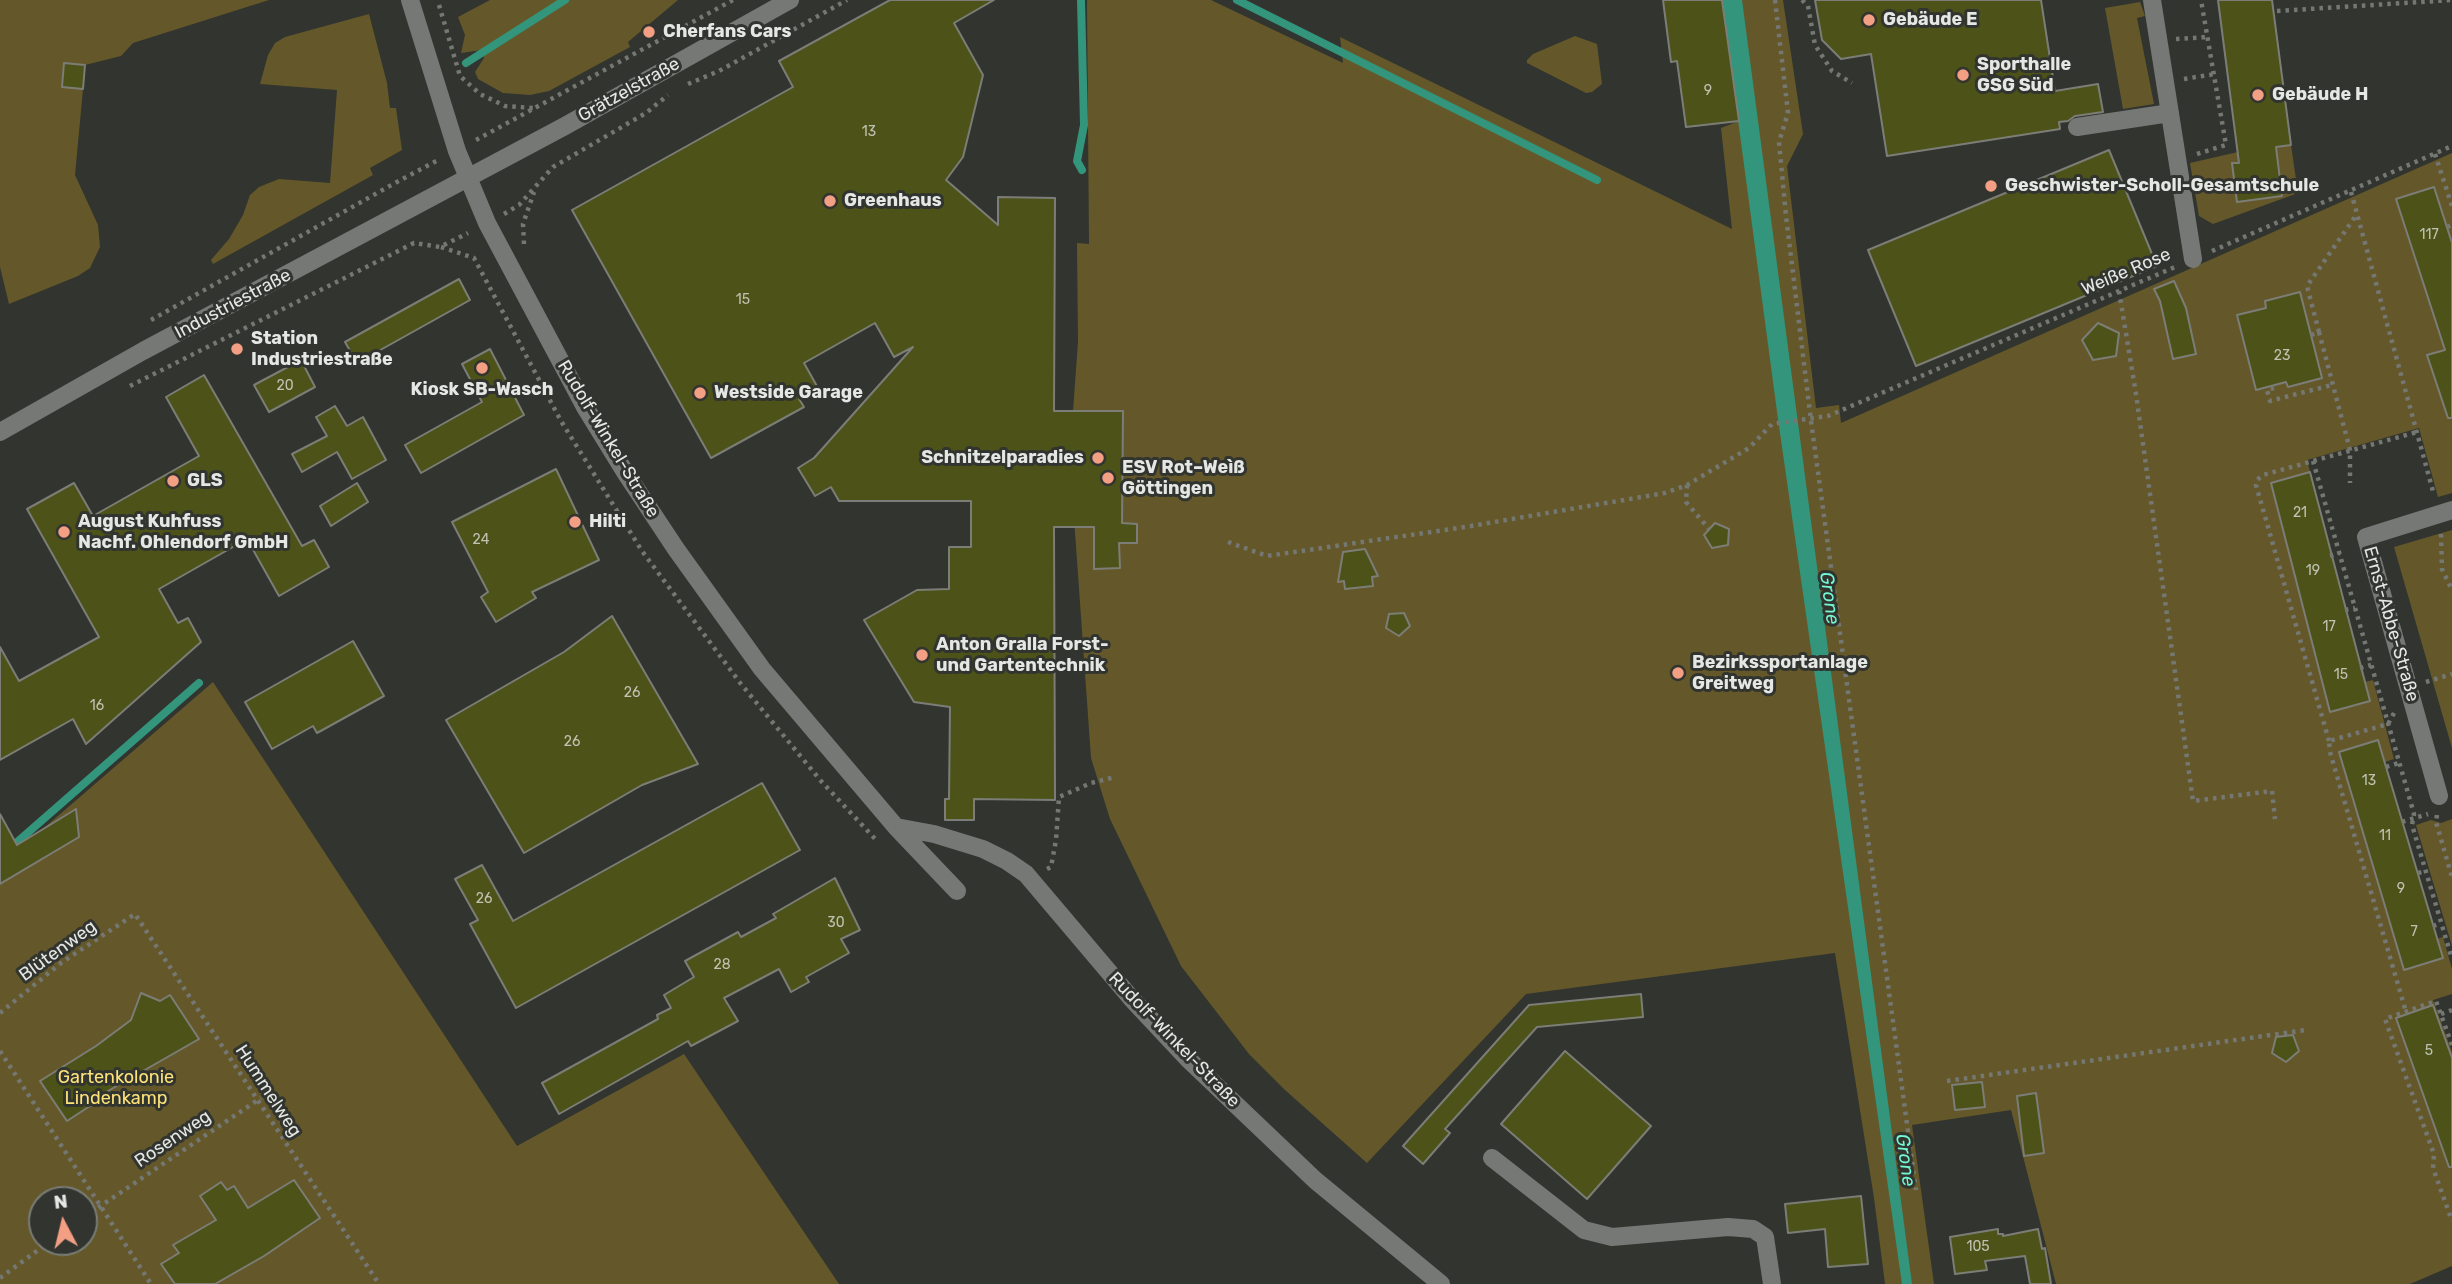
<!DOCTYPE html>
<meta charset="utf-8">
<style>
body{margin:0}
#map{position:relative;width:2452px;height:1284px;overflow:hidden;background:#31342f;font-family:Rubik,sans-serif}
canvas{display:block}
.north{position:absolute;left:28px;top:1186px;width:70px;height:70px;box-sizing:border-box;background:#31342f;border:2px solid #797c77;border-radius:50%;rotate:353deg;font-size:19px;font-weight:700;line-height:28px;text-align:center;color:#e5e7e4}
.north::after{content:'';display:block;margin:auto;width:24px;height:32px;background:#f39f84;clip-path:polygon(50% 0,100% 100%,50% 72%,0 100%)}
</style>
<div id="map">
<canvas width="2452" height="1284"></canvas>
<div class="north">N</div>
</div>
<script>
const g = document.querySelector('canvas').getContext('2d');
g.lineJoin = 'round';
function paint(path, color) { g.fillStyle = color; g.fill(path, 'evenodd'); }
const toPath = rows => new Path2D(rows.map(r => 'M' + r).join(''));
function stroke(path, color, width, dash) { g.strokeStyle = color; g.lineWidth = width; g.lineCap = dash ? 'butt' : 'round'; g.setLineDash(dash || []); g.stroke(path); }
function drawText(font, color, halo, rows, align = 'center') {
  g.font = font + ' Rubik,sans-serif'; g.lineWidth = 6; g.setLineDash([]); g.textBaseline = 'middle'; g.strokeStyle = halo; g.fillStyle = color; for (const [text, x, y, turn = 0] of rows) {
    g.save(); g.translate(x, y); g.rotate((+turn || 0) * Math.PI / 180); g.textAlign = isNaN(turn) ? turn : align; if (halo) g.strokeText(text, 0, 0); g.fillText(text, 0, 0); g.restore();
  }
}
const green = toPath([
 [0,0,269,0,133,43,121,56,85,65,64,64,62,87,83,89,75,175,98,225,100,247,90,268,78,276,9,304,0,267],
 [490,0,678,0,628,42,630,47,549,91,530,95,503,93,478,79,475,72,484,58,482,50,461,53,465,35,458,17],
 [1087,0,1211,0,1343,63,1340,37,1732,229,1721,128,1739,121,1722,0,1783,0,1803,134,1787,166,1816,408,1839,405,1841,423,2452,153,2452,493,2438,497,2419,428,2307,460,2365,682,2373,680,2394,759,2385,762,2437,939,2443,937,2452,969,2452,994,2433,1000,2452,1052,2452,1266,2410,1284,2056,1284,2011,1110,1912,1125,1934,1284,1885,1284,1874,1198,1835,953,1526,994,1367,1163,1285,1090,1249,1054,1181,966,1110,819,1091,758,1073,504,1073,411,1078,342,1077,243,1089,244],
 [2140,2,2145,16,2137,18,2154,104,2123,109,2105,8],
 [369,14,387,83,390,108,396,108,402,150,370,168,373,175,213,264,211,260,229,239,243,215,250,195,259,187,279,179,330,183,337,90,260,84,268,55,275,43,285,37],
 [1575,36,1597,44,1602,84,1592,92,1586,93,1527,63,1527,60,1533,54],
 [2291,145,2298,193,2213,224,2199,216,2190,163,2238,152],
 [2452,530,2452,748,2394,547],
 [213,682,517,1146,684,1054,839,1284,0,1284,0,866],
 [42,1200,84,1200,84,1242,42,1242],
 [2452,819,2452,946,2416,825,2431,820,2441,823]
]);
const water = toPath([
 [1722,0,1742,0,1912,1284,1902,1284,1778,419]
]);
const stream = toPath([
 [1081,0,1084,125,1077,161,1082,170],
 [1237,0,1597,180],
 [466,63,565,0],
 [0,857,199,683]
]);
const building = toPath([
 [890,0,994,0,954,23,983,75,963,157,946,180,998,225,998,197,1055,198,1054,411,1123,411,1122,523,1137,524,1137,543,1119,543,1120,568,1094,569,1094,527,1054,527,1055,800,974,799,974,820,945,820,945,799,949,799,950,707,914,702,864,620,917,590,949,589,949,547,971,547,971,501,839,501,831,487,815,496,798,468,814,458,913,347,894,357,875,323,804,363,818,388,799,399,804,407,711,458,572,210,793,87,779,61,890,0],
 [1663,0,1722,0,1739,121,1686,127,1677,61,1671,62,1663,0],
 [1815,0,2041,0,2055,91,2098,84,2103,112,2075,116,2068,121,2059,122,2060,129,1887,156,1871,54,1841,59,1822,40,1815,0],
 [2218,0,2272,0,2291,145,2276,147,2282,196,2237,202,2232,163,2239,163,2218,0],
 [64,63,85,65,83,89,62,87,64,63],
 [2109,150,2157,266,1916,366,1868,250,2109,150],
 [2434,187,2452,243,2452,418,2448,418,2427,355,2445,350,2396,199,2434,187],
 [459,279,470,300,357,363,345,342,459,279],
 [2174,281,2186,308,2196,354,2173,359,2160,301,2154,289,2174,281],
 [2300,292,2322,378,2288,387,2286,382,2256,390,2237,315,2266,308,2265,301,2300,292],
 [2098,323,2119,333,2116,356,2093,360,2082,340,2098,323],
 [490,349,524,415,421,473,405,445,482,402,462,364,490,349],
 [301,360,315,387,269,412,254,385,301,360],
 [204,375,302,546,314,540,329,567,279,596,247,539,159,589,178,623,188,618,201,642,86,744,73,719,0,760,0,647,19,681,99,637,27,509,74,483,93,516,199,456,166,397,204,375],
 [335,406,347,426,363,417,386,460,352,479,337,452,302,472,292,454,327,436,316,417,335,406],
 [556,469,599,560,532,592,536,598,496,622,481,597,488,592,452,522,556,469],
 [2310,472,2370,701,2330,712,2271,483,2310,472],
 [357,483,368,502,331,526,320,506,357,483],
 [1715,523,1729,529,1728,545,1712,548,1704,535,1715,523],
 [1365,549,1378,576,1372,577,1373,586,1345,589,1344,581,1338,582,1343,552,1365,549],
 [1404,613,1410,626,1399,636,1386,628,1389,614,1404,613],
 [612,616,698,764,642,785,524,853,446,720,564,652,612,616],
 [353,641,384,696,317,733,313,726,272,749,245,702,353,641],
 [2378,740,2443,958,2404,970,2339,752,2378,740],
 [762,783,800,850,516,1008,470,924,478,920,455,879,482,865,513,921,762,783],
 [76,809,79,837,0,884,0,814,17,845,76,809],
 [835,878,860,930,841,939,849,953,806,977,809,982,791,992,779,969,724,998,738,1021,691,1046,688,1041,559,1114,542,1083,658,1019,657,1015,671,1008,664,995,694,977,685,961,738,932,741,937,776,918,773,914,835,878],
 [141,993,160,1001,170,995,199,1039,94,1099,96,1102,67,1121,40,1081,96,1046,131,1020,141,993],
 [1641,994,1643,1017,1537,1027,1445,1129,1450,1133,1423,1164,1403,1146,1529,1005,1641,994],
 [2433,1005,2452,1058,2452,1167,2449,1167,2396,1018,2433,1005],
 [2293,1035,2299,1051,2286,1062,2272,1053,2276,1037,2293,1035],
 [1565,1051,1651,1126,1587,1199,1501,1124,1565,1051],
 [1982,1082,1985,1107,1955,1110,1952,1085,1982,1082],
 [2036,1093,2044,1153,2024,1156,2017,1096,2036,1093],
 [294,1180,320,1218,264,1256,215,1284,175,1284,161,1264,179,1253,173,1245,216,1220,200,1196,221,1182,227,1190,234,1186,248,1208,294,1180],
 [1861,1196,1868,1264,1828,1267,1825,1229,1788,1233,1785,1204,1861,1196],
 [1998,1229,1998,1234,2003,1234,2003,1236,2038,1229,2042,1249,2045,1248,2051,1284,2030,1284,2025,1256,1985,1261,1987,1270,1955,1274,1950,1237,1998,1229]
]);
const path = toPath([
 [1775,0,1788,113,1779,142,1786,216,1811,421,1916,1190],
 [1802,0,1808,6,1815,45,1832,71,1852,83],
 [439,5,460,76,480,94,505,106,533,108],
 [2277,11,2452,0],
 [2176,39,2207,37],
 [2184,79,2215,74],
 [688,84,719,71,847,0],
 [476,140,733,0],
 [2197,154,2226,145,2201,0],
 [2435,154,2452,206],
 [2351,192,2434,495],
 [504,214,519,205,553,167,646,113,668,95],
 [2447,227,2452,225],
 [524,244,523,224,534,192],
 [441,247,474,258,561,421,642,551,741,684,821,781,878,842],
 [2212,251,2452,146],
 [2119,291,2136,394,2193,801,2272,791,2275,819],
 [151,320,395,183,440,159],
 [2319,332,2307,286,2357,214],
 [2311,335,2319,332,2350,450,2350,483],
 [130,386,414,243,440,247,468,233],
 [2274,388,2267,390,2270,401,2332,385],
 [2313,461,2414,814,2412,825,2452,959],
 [1687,485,1686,502,1709,529],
 [2441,534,2442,569,2452,590],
 [1228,542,1267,556,1465,527,1665,493,1687,485,1749,448,1772,424,1828,416,2175,267],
 [2330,556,2340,553],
 [2345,610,2355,608],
 [2360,668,2371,665],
 [2426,682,2452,674],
 [2394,713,2388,724,2329,741,2330,752,2406,1012],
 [2329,741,2256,485,2257,480,2263,475,2417,432],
 [2386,767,2399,763],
 [2437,815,2436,822,2452,877],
 [2402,822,2428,814],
 [1047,869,1051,867,1056,840,1059,797,1091,783,1115,777],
 [2418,873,2426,871],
 [2433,926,2441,923],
 [0,1013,61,963,135,914,379,1284],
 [2441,1014,2452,1010],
 [2452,1045,2436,1001,2385,1019,2434,1154,2433,1168,2452,1221],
 [0,1051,151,1284],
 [1947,1081,2306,1030],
 [84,1217,261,1098],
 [0,1278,49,1242]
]);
const minor = toPath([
 [410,0,457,151,487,223,585,407,625,472,676,549,762,669,896,827,957,891],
 [2152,0,2193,259],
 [2077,127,2170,113],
 [0,432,143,351,565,126,790,0],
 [2439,796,2366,537,2452,510],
 [896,827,934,834,983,849,1007,861,1026,874,1131,998,1189,1060,1315,1180,1441,1284],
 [1492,1158,1584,1230,1612,1237,1728,1227,1753,1229,1765,1237,1772,1284]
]);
const markers = [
 [1869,20,7,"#f39f84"],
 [649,32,7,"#f39f84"],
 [1963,75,7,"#f39f84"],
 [2258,95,7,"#f39f84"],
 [1991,186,7,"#f39f84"],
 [830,201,7,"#f39f84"],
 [237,349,7,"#f39f84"],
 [482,368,7,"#f39f84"],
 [700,393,7,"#f39f84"],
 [1098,458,7,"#f39f84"],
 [1108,478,7,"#f39f84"],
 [173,481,7,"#f39f84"],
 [575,522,7,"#f39f84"],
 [64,532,7,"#f39f84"],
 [922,655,7,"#f39f84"],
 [1678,673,7,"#f39f84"]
];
const numberNames = [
 ["9",1708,91],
 ["13",869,132],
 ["117",2429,235],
 ["15",743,300],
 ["23",2282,356],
 ["20",285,386],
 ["21",2300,513],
 ["24",481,540],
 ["19",2313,571],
 ["17",2329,627],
 ["15",2341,675],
 ["26",632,693],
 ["16",97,706],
 ["26",572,742],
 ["13",2369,781],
 ["11",2385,836],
 ["9",2401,889],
 ["26",484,899],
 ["30",836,923],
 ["7",2414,932],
 ["28",722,965],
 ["5",2429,1051],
 ["105",1978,1247]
];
const poiNames = [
 ["Gebäude E",1883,20],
 ["Cherfans Cars",663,32],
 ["Sporthalle",1977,65],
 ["GSG Süd",1977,86],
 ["Gebäude H",2272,95],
 ["Geschwister-Scholl-Gesamtschule",2005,186],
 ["Greenhaus",844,201],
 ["Station",251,339],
 ["Industriestraße",251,360],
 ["Kiosk SB-Wasch",482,390,"center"],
 ["Westside Garage",714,393],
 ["Schnitzelparadies",1084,458,"right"],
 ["ESV Rot–Weìß",1122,468],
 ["Göttingen",1122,489],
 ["GLS",187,481],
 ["August Kuhfuss",78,522],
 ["Nachf. Ohlendorf GmbH",78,543],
 ["Hilti",589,522],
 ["Anton Gralla Forst-",936,645],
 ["und Gartentechnik",936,666],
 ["Bezirkssportanlage",1692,663],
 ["Greitweg",1692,684]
];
const streetNames = [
 ["Grätzelstraße",629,90,-29],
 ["Weiße Rose",2126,272,-23],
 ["Industriestraße",233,304,-28],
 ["Rudolf-Winkel-Straße",608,439,59],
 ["Ernst-Abbe-Straße",2391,624,74],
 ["Blütenweg",58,951,-36],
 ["Rudolf-Winkel-Straße",1174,1040,46],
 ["Hummelweg",268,1091,57],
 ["Rosenweg",173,1139,-34]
];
const parkNames = [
 ["Gartenkolonie",116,1078],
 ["Lindenkamp",116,1099]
];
const waterNames = [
 ["Grone",1829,598,82],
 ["Grone",1905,1160,82]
];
paint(green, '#64582a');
paint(water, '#33957b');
stroke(stream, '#33957b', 8);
paint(building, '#4c5218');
stroke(building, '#7c7d76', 2);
stroke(path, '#757773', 4.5, [3.5, 5]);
stroke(minor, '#767876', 18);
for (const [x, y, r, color] of markers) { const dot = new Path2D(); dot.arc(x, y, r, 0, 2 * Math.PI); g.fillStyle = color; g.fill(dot); stroke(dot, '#31342f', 2.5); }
drawText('14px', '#bfc2b1', null, numberNames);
drawText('bold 18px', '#e5e7e4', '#31342f', poiNames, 'left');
drawText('18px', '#e5e7e4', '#31342f', streetNames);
drawText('18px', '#fce278', '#31342f', parkNames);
drawText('italic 19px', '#74f8d2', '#31342f', waterNames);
</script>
